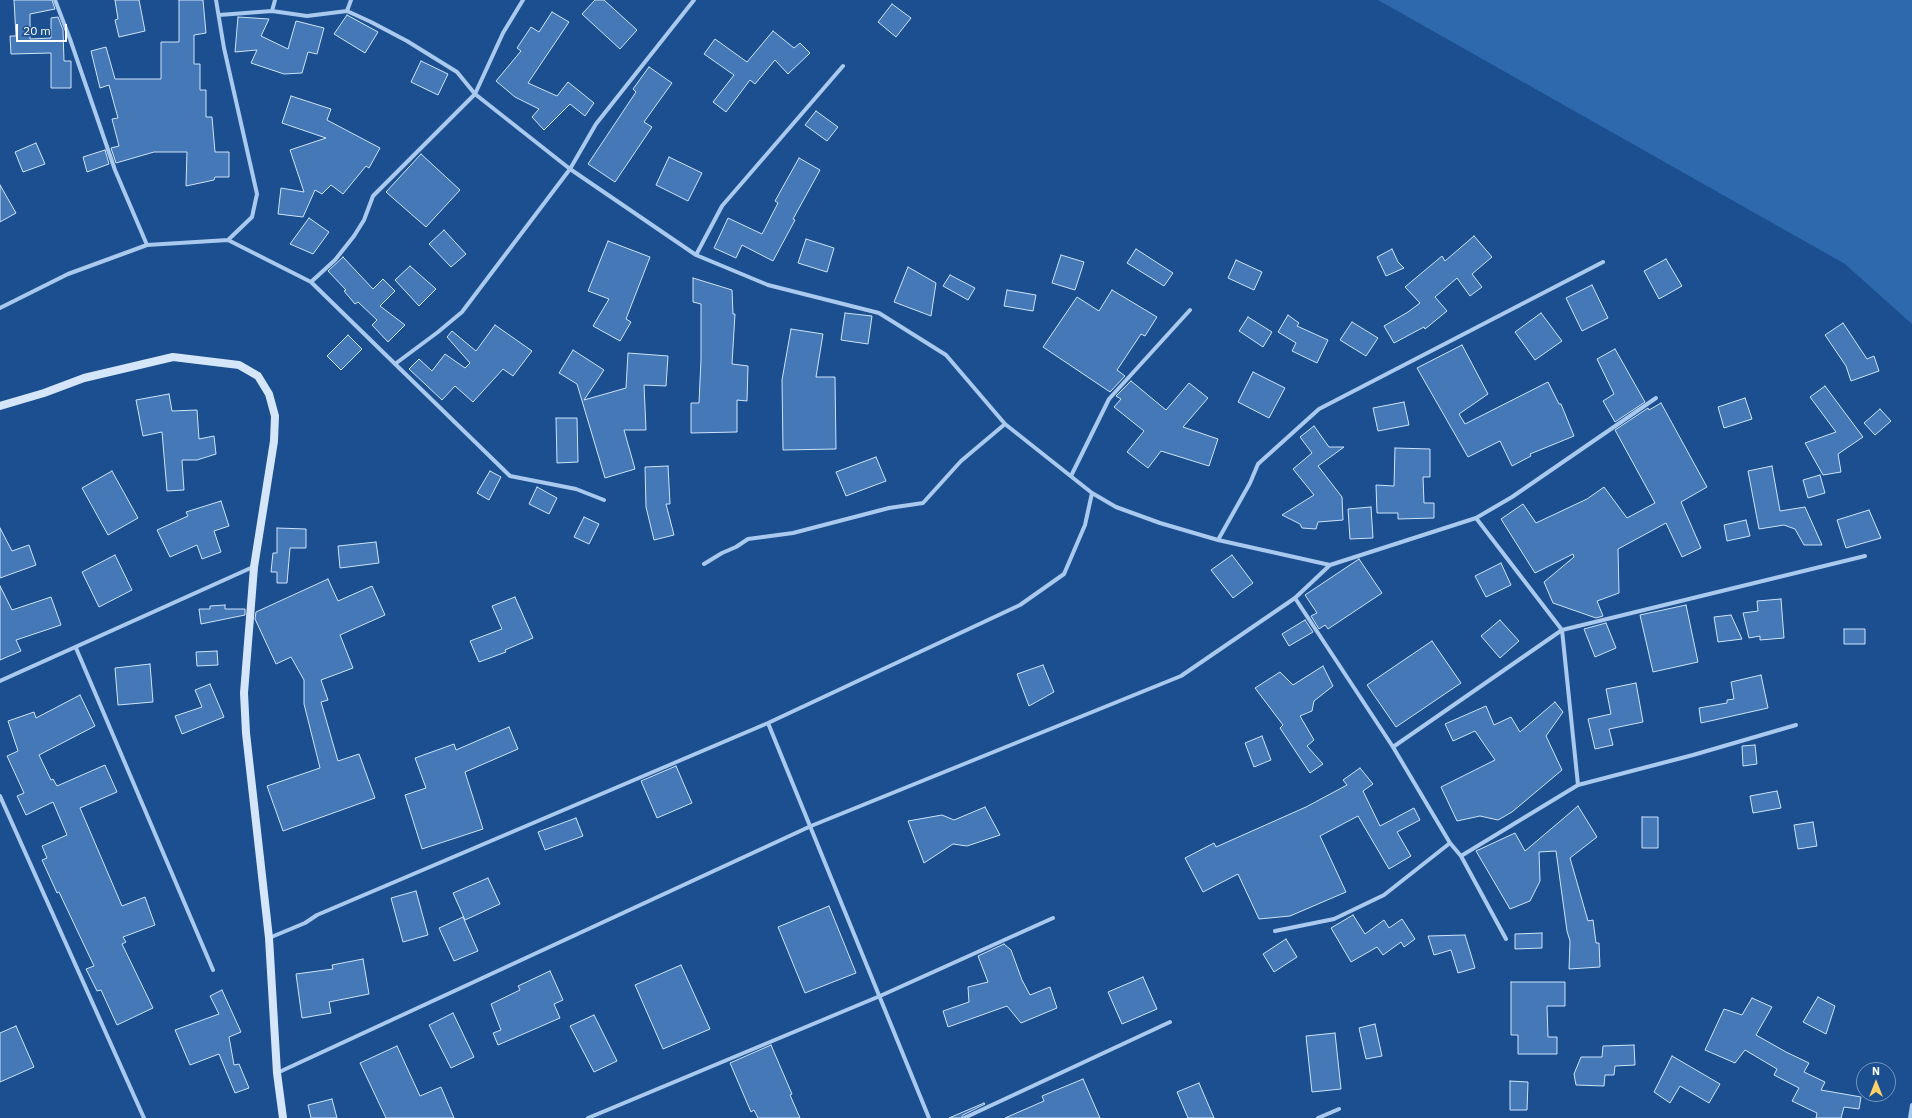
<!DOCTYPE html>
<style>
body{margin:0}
#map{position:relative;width:1912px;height:1118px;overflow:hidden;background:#1b4f8f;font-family:"IBM Plex Sans",sans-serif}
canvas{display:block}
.north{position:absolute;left:1856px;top:1062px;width:40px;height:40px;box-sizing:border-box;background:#1b4f8f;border:1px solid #7695bc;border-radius:50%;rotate:0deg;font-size:11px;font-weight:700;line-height:16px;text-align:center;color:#fff}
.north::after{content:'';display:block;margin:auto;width:14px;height:18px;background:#ffd166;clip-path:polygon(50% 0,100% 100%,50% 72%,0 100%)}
.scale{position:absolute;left:16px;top:24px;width:51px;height:18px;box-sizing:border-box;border:2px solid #fff;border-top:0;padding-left:5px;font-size:12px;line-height:14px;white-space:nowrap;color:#fff;-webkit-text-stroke:3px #1b4f8f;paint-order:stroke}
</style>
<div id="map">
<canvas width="1912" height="1118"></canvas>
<div class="north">N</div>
<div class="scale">20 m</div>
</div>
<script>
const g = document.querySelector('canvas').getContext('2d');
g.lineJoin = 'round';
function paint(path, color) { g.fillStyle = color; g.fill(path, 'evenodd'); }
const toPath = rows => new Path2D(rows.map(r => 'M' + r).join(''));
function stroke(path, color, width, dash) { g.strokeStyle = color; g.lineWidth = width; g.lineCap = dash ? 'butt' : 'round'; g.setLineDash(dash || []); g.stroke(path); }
const green = toPath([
 [1378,0,1912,0,1912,324,1845,264]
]);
const building = toPath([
 [14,0,52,0,55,9,30,14,30,39,51,38,51,18,58,17,63,30,64,61,71,61,71,88,51,88,51,53,11,54,10,36,16,36,14,0],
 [115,0,139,0,145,31,119,37,115,20,118,19,115,0],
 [179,0,203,0,206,33,194,35,194,64,200,64,200,90,206,90,206,117,212,117,215,152,229,152,229,177,215,177,214,180,186,186,187,152,154,152,116,163,111,148,119,146,112,119,118,118,109,85,100,88,91,51,106,47,115,79,161,79,161,42,179,42,179,0],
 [595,0,604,0,637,30,620,49,582,14,595,0],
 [892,4,911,18,896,37,878,22,892,4],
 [552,12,569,22,528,83,557,96,568,82,594,103,585,116,570,104,544,130,532,117,539,109,515,97,496,81,521,51,517,48,531,27,539,32,552,12],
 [347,15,378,32,365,53,334,34,347,15],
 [238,17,269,19,261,36,288,49,296,21,324,28,317,54,308,52,302,73,284,74,251,63,257,50,235,52,238,17],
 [773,31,794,48,800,43,810,53,788,74,775,60,755,84,750,80,726,112,713,102,734,75,704,54,715,39,747,62,773,31],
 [421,61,448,74,438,95,411,82,421,61],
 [649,67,672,83,644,122,652,127,615,182,588,164,636,92,633,89,649,67],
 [291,96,331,109,327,120,380,148,369,168,366,166,343,194,331,185,322,194,315,190,303,217,278,214,281,188,304,192,290,150,326,138,282,123,291,96],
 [816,111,838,127,827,141,805,125,816,111],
 [36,143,45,164,23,172,15,152,36,143],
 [105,150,109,164,87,172,83,157,105,150],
 [421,154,460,190,426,227,386,192,421,154],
 [669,157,702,173,688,201,656,185,669,157],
 [799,158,820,170,793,219,795,220,773,261,742,245,736,258,714,248,728,218,762,234,778,203,775,201,799,158],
 [0,185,16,213,0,222,0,185],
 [309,218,329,232,313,254,290,244,309,218],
 [444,230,466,254,451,267,429,244,444,230],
 [1474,236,1492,257,1472,274,1482,287,1470,296,1457,278,1435,297,1447,311,1425,329,1424,327,1394,343,1384,326,1408,312,1420,303,1405,287,1442,256,1445,261,1474,236],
 [806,239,834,248,827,272,798,263,806,239],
 [608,241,650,257,626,319,631,322,620,341,593,326,609,299,588,291,608,241],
 [1136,249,1173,273,1164,286,1127,263,1136,249],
 [1392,249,1398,262,1404,268,1386,276,1377,257,1392,249],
 [1061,255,1084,262,1075,290,1052,283,1061,255],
 [343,257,373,289,383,279,395,291,380,306,405,325,388,342,372,325,377,320,358,302,355,304,344,291,346,290,328,271,343,257],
 [1666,259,1682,286,1659,299,1644,271,1666,259],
 [1236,260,1262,272,1254,290,1228,278,1236,260],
 [410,266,436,289,419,306,395,280,410,266],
 [908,267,936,283,931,316,894,302,908,267],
 [950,275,975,288,968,300,943,286,950,275],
 [693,278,732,290,733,314,735,314,732,364,748,366,747,401,737,400,737,432,691,433,691,403,699,403,701,359,701,304,693,302,693,278],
 [1592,285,1608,318,1582,331,1566,298,1592,285],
 [1007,290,1036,295,1033,311,1004,306,1007,290],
 [1112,290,1157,317,1145,336,1141,334,1117,370,1125,376,1110,392,1043,347,1077,297,1099,311,1112,290],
 [845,313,872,316,868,344,841,340,845,313],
 [1541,313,1562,341,1535,360,1515,332,1541,313],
 [1288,315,1299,323,1297,326,1328,340,1317,363,1292,351,1296,343,1278,332,1288,315],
 [1248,317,1272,332,1263,347,1239,331,1248,317],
 [1352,322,1378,338,1366,356,1340,340,1352,322],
 [1843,323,1867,359,1874,356,1879,371,1851,381,1846,366,1825,335,1843,323],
 [495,325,532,351,513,376,503,369,473,402,455,386,442,400,409,369,419,359,432,371,445,354,465,368,470,363,447,337,452,331,476,351,495,325],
 [791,329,823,334,816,377,835,377,836,449,783,450,782,380,791,329],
 [348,335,362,349,341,370,327,356,348,335],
 [1462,345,1488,394,1459,414,1465,424,1548,382,1559,404,1561,404,1574,436,1530,454,1531,456,1512,466,1500,441,1468,457,1417,368,1462,345],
 [1615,349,1645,402,1615,422,1603,401,1614,394,1597,359,1615,349],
 [573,350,604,370,584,400,626,388,628,353,668,356,666,386,644,385,646,430,624,430,635,469,605,478,577,384,559,373,573,350],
 [1253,372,1285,388,1269,418,1238,402,1253,372],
 [1131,381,1166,410,1189,383,1208,398,1183,427,1218,439,1209,466,1161,451,1148,468,1127,452,1144,431,1114,407,1121,399,1116,396,1131,381],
 [1825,386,1863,437,1838,454,1841,472,1823,475,1805,443,1836,432,1810,397,1825,386],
 [169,394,172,411,197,410,199,439,214,436,216,454,197,460,182,460,184,490,167,491,162,432,143,436,136,400,169,394],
 [1745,398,1752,419,1724,428,1718,407,1745,398],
 [1404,402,1409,425,1378,431,1373,408,1404,402],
 [1661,403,1707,487,1681,502,1701,548,1682,557,1666,523,1618,549,1619,593,1597,601,1603,616,1596,618,1553,603,1544,582,1574,557,1573,554,1535,573,1501,519,1523,504,1536,523,1587,499,1604,487,1627,518,1655,503,1615,430,1648,408,1649,410,1661,403],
 [1880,409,1891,421,1875,435,1864,423,1880,409],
 [556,418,577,418,578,462,557,463,556,418],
 [1314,426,1329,447,1344,447,1318,466,1342,497,1343,520,1318,522,1316,529,1302,528,1300,524,1282,515,1314,495,1293,469,1312,453,1300,437,1314,426],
 [1395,448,1430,449,1430,477,1423,477,1424,503,1434,503,1434,518,1398,519,1398,513,1377,513,1376,485,1394,486,1395,448],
 [876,457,886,481,846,496,836,472,876,457],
 [668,466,670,504,666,504,674,535,654,540,646,507,645,467,668,466],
 [1772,466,1780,511,1805,507,1822,545,1804,545,1795,529,1784,525,1759,529,1748,471,1772,466],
 [112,471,138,518,108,535,82,488,112,471],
 [490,471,501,477,489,500,477,493,490,471],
 [1820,475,1825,493,1808,498,1803,480,1820,475],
 [537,487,557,498,549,514,529,504,537,487],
 [221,501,229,526,214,531,221,552,202,559,197,545,170,557,157,530,188,516,186,512,221,501],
 [1371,507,1373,538,1350,539,1348,509,1371,507],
 [1869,510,1881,538,1846,548,1837,520,1869,510],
 [584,517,599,524,589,544,574,537,584,517],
 [1746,520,1750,536,1727,541,1724,525,1746,520],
 [0,528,12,551,29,545,36,565,0,578,0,528],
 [277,528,306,529,306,548,290,548,287,583,277,583,277,572,271,572,273,553,277,553,277,528],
 [376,542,379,563,340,568,338,546,376,542],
 [115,555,132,590,99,607,82,572,115,555],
 [1232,555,1253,583,1233,598,1211,570,1232,555],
 [1359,559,1382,593,1328,629,1325,625,1319,629,1311,616,1317,613,1305,595,1359,559],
 [1501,563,1511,585,1486,597,1475,576,1501,563],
 [328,579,338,601,372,586,385,615,340,635,353,668,321,680,328,700,321,702,338,761,359,754,375,798,283,831,267,786,320,768,304,704,304,680,291,657,276,664,255,619,256,612,328,579],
 [0,586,12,610,51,597,61,625,16,640,21,651,0,660,0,586],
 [515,597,533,638,505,650,506,652,479,662,470,641,502,629,492,606,515,597],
 [1781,599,1784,638,1760,640,1760,636,1749,638,1743,613,1758,611,1757,601,1781,599],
 [225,605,225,609,245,609,245,615,201,624,199,609,210,609,210,606,225,605],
 [1686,605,1698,662,1653,672,1640,615,1686,605],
 [1731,615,1742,639,1718,642,1714,617,1731,615],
 [1305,620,1313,632,1289,646,1282,634,1305,620],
 [1500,620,1519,641,1500,658,1481,636,1500,620],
 [1606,623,1616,648,1595,657,1584,629,1606,623],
 [1844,629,1865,629,1865,644,1844,644,1844,629],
 [1432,641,1461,683,1396,727,1367,685,1432,641],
 [217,651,218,665,197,666,196,652,217,651],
 [150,664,153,702,118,705,115,668,150,664],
 [1043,665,1054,692,1029,706,1017,674,1043,665],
 [1323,666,1333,686,1314,701,1312,711,1300,716,1314,740,1307,746,1323,764,1310,773,1280,728,1283,725,1255,688,1280,672,1293,685,1323,666],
 [1761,675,1768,708,1701,723,1699,708,1727,703,1727,700,1734,699,1731,682,1761,675],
 [1636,683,1643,722,1609,729,1613,745,1595,749,1588,719,1611,714,1606,689,1636,683],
 [210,684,224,717,182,734,175,716,202,707,195,690,210,684],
 [80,695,95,726,39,755,51,780,53,779,57,786,105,765,117,792,80,808,122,906,145,897,155,925,123,937,126,942,122,944,153,1008,117,1025,101,990,97,991,86,969,94,966,59,892,57,893,42,860,47,858,42,846,67,835,53,802,26,815,17,796,24,793,7,756,18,751,8,721,34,712,36,718,80,695],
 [1555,702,1563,712,1546,736,1562,770,1512,812,1498,820,1480,816,1457,821,1441,787,1495,760,1475,731,1453,741,1445,724,1486,706,1494,725,1511,717,1520,732,1555,702],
 [509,727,518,749,465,772,483,829,422,849,405,795,426,788,415,758,454,744,456,750,509,727],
 [1262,736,1271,760,1254,767,1245,743,1262,736],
 [1755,745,1757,764,1743,766,1742,746,1755,745],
 [676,766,692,803,657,818,641,781,676,766],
 [1360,768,1373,784,1363,791,1380,826,1414,808,1420,820,1397,832,1411,856,1389,869,1358,816,1320,836,1346,892,1290,916,1259,919,1238,874,1203,892,1185,858,1214,843,1216,847,1306,807,1347,785,1343,780,1360,768],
 [1777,791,1781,808,1753,813,1750,796,1777,791],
 [1578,806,1597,837,1570,858,1588,921,1593,920,1596,943,1599,943,1600,967,1569,969,1570,941,1567,931,1556,851,1539,852,1540,881,1530,901,1510,909,1476,851,1515,833,1525,851,1578,806],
 [985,807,1000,835,967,846,953,844,924,863,908,821,942,815,954,820,985,807],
 [1642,817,1658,817,1658,848,1642,848,1642,817],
 [576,818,583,836,545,850,538,832,576,818],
 [1813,822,1817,846,1798,849,1794,825,1813,822],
 [488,878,500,904,465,920,453,893,488,878],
 [416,891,428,935,403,942,391,898,416,891],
 [829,906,856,973,805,993,778,927,829,906],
 [1353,915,1365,934,1384,920,1389,928,1402,919,1415,939,1404,947,1401,942,1383,955,1377,947,1351,962,1331,928,1353,915],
 [463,917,478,951,454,961,439,928,463,917],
 [1542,933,1542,948,1515,949,1515,934,1542,933],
 [1465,935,1475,968,1458,973,1451,950,1434,955,1428,936,1465,935],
 [1286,939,1297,957,1274,972,1263,954,1286,939],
 [1004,944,1011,950,1022,980,1030,995,1050,987,1057,1008,1021,1023,1007,1006,948,1027,943,1011,969,1002,968,987,988,982,978,956,1004,944],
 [363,959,369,994,329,1002,331,1013,302,1018,296,974,333,969,332,965,363,959],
 [681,965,710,1029,663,1049,635,985,681,965],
 [550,971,563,1000,554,1004,560,1018,498,1045,493,1033,501,1030,491,1004,520,990,518,986,550,971],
 [1143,977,1157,1009,1122,1024,1108,992,1143,977],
 [1511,982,1565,982,1565,1006,1547,1006,1548,1037,1557,1037,1557,1054,1518,1054,1518,1035,1511,1035,1511,982],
 [222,990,241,1032,229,1037,234,1065,239,1064,249,1088,235,1093,219,1054,190,1065,175,1030,219,1014,210,996,222,990],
 [1818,997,1835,1006,1826,1034,1803,1022,1818,997],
 [1752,998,1772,1007,1756,1035,1786,1052,1809,1063,1804,1072,1825,1082,1821,1090,1861,1097,1859,1109,1844,1107,1841,1118,1816,1118,1817,1113,1792,1101,1799,1088,1774,1075,1777,1069,1745,1050,1735,1063,1705,1050,1724,1009,1742,1015,1752,998],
 [453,1013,474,1057,451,1068,429,1025,453,1013],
 [594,1015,617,1061,594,1072,570,1026,594,1015],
 [1375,1024,1382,1056,1366,1059,1359,1028,1375,1024],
 [16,1026,34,1067,0,1082,0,1033,16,1026],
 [1335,1033,1341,1089,1312,1092,1306,1036,1335,1033],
 [771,1045,792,1094,790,1095,800,1118,758,1118,754,1110,751,1112,730,1063,771,1045],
 [1634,1045,1635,1065,1615,1066,1614,1075,1605,1075,1604,1086,1576,1085,1574,1074,1581,1057,1602,1057,1603,1046,1634,1045],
 [397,1046,420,1096,441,1087,454,1118,386,1118,360,1063,397,1046],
 [1672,1056,1720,1084,1709,1103,1680,1086,1670,1103,1654,1092,1672,1056],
 [1083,1079,1100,1118,1005,1118,1044,1101,1042,1096,1083,1079],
 [1510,1081,1528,1082,1527,1110,1510,1110,1510,1081],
 [1199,1083,1214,1118,1188,1118,1177,1092,1199,1083],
 [332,1099,337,1118,311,1118,308,1105,332,1099],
 [984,1103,985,1104,963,1115,961,1118,949,1118,984,1103]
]);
const street = toPath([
 [55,0,70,39,115,170,147,245],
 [216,0,224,48,257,194,252,217,228,240],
 [272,11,275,0],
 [347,11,351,0],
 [219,15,272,11,307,16,347,11,371,22,407,41,457,72,475,94,570,169,696,255,768,285,879,313,946,355,1005,424,1092,493,1116,507,1160,523,1218,540,1330,565],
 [696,255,722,206,843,66],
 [311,282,335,260,354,236,364,220,373,196,475,94,503,33,523,0],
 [0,308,68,274,147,245,228,240,311,282,510,476,576,489,604,500],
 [395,364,438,332,462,312,570,169,596,124,694,0],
 [1071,476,1109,399,1190,310],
 [1476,518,1562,630,1578,785],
 [1218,540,1250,483,1258,464,1319,409,1603,262],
 [704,564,722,553,736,547,748,539,793,533,889,508,923,503,961,461,1005,424],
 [1295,598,1393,747,1450,843,1461,856,1506,939],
 [76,648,213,970],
 [0,681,253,567],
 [768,723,929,1118],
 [1393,747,1562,630,1865,556],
 [0,796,144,1118],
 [1461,856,1578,785,1693,755,1796,725],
 [1275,931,1334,919,1384,895,1450,843],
 [269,938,305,923,317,915,768,723,1020,605,1064,574,1085,525,1092,493],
 [277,1073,811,826,1181,676,1295,598,1330,565,1476,518,1512,497,1656,398],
 [588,1118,880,996,1053,918],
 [964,1118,1170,1022],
 [1318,1118,1339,1109],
 [1910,1118,1912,1105]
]);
const secondary = toPath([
 [0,406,44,393,84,378,173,357,239,365,258,376,269,394,275,416,274,441,254,567,244,693,246,733,269,938,277,1073,283,1118]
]);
paint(green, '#2e69ad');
paint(building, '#4478b7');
stroke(building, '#cfe3fa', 1);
stroke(street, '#a9c9ee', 4);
stroke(secondary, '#d6e6fa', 8);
</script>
